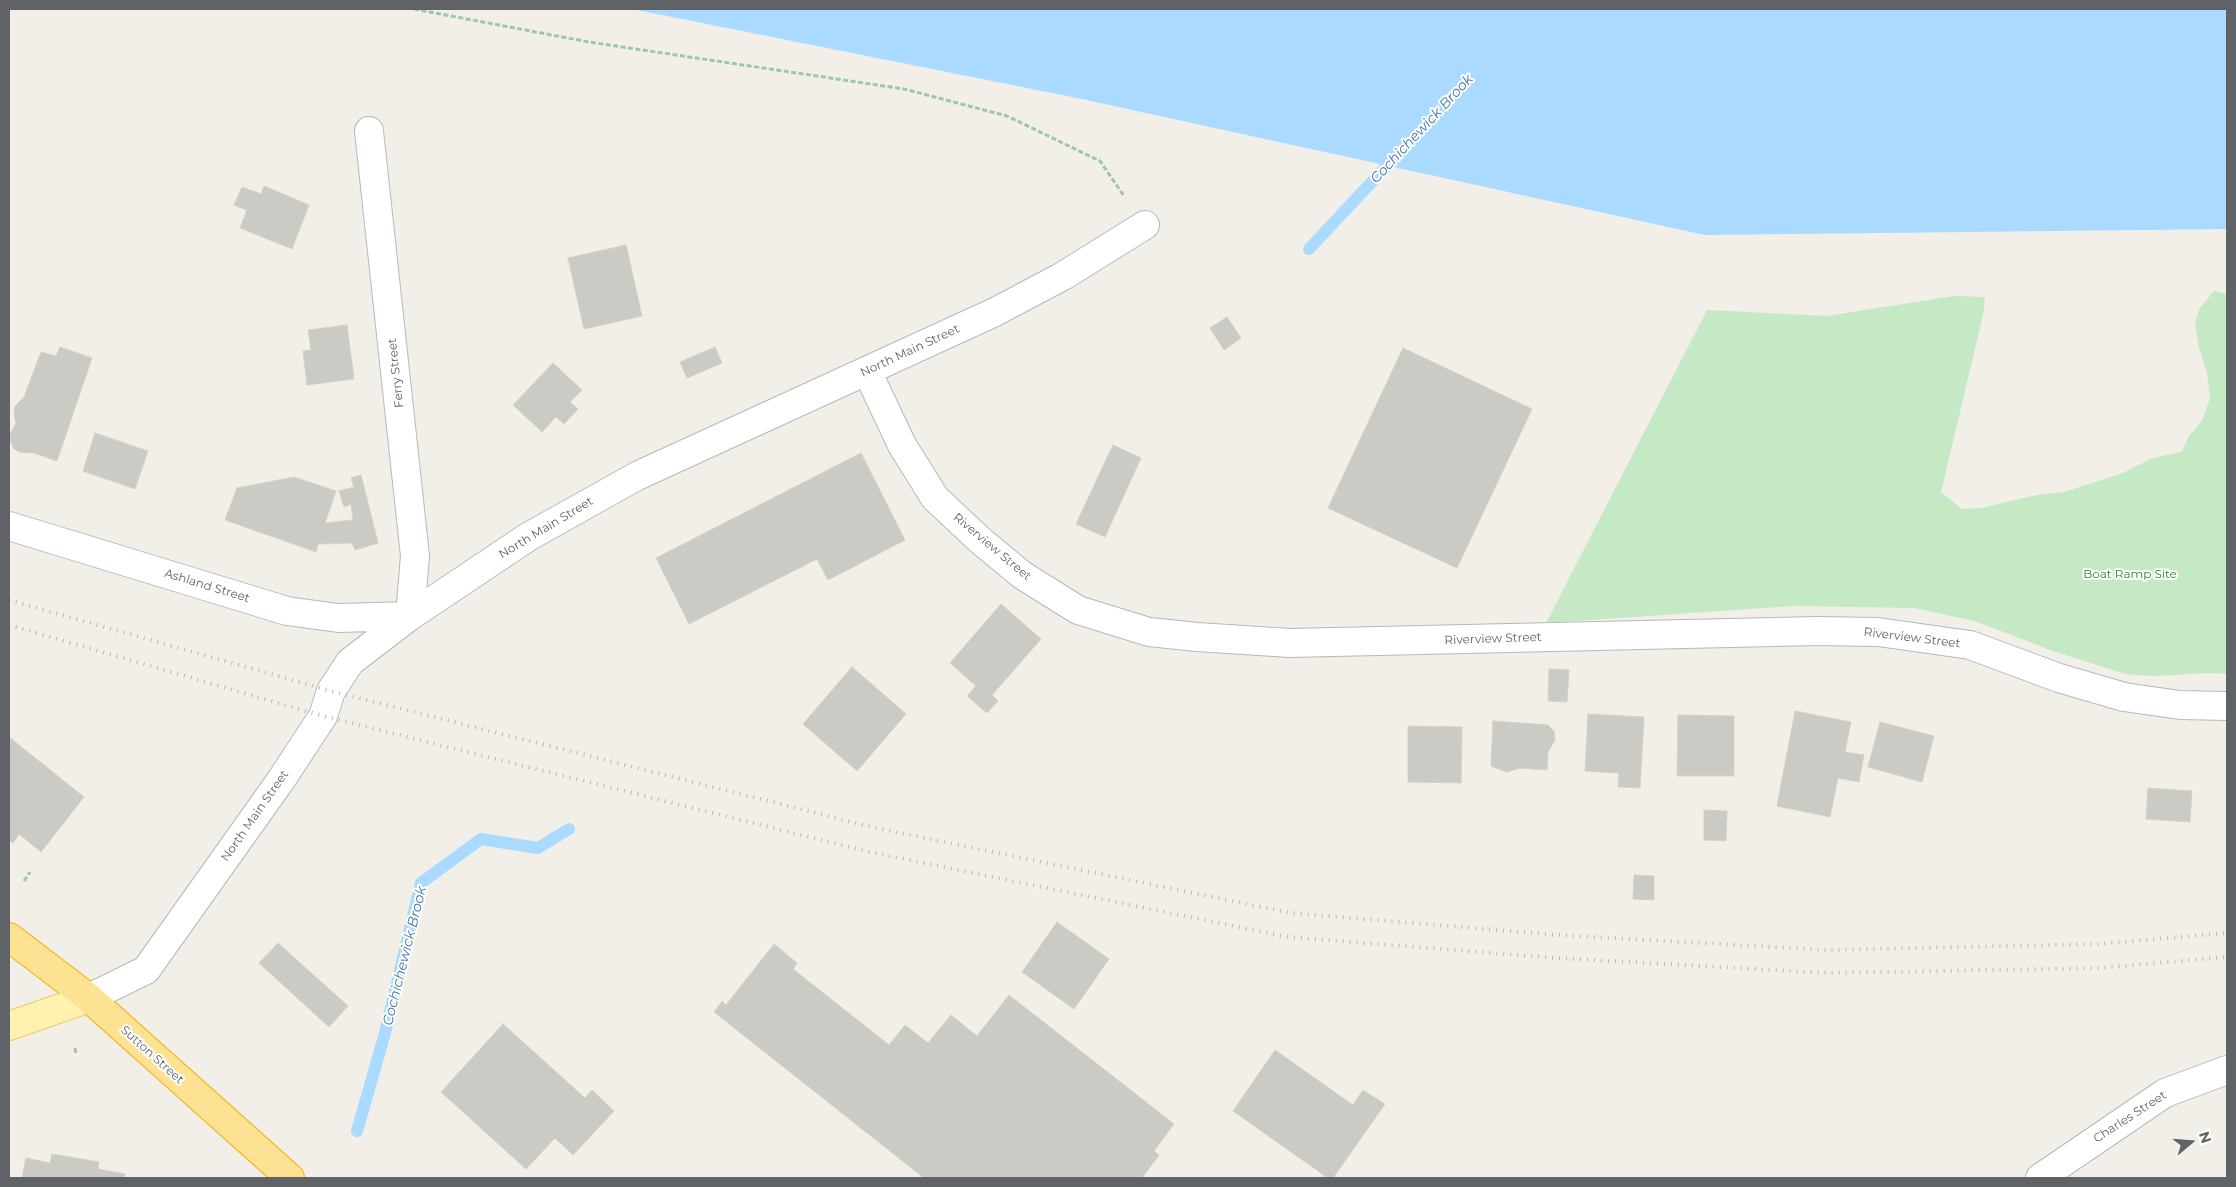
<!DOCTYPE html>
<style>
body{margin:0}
#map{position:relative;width:2236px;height:1187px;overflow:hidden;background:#f1efe8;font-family:Montserrat,sans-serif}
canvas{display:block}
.frame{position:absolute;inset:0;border:10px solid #5f6368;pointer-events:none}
.north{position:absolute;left:2166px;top:1117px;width:50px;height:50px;-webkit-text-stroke:4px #fff;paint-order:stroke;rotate:72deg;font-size:14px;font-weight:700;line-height:20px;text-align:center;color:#5f6368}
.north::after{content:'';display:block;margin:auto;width:18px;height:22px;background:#5f6368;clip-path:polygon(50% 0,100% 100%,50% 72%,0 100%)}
</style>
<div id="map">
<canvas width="2236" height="1187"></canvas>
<div class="frame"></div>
<div class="north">N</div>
</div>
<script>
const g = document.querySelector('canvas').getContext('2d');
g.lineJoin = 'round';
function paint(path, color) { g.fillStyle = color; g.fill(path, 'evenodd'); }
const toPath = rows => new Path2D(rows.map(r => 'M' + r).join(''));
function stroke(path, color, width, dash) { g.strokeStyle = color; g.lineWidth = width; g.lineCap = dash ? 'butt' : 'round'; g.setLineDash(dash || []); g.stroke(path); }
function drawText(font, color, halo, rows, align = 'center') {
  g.font = font + ' Montserrat,sans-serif'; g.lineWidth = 4; g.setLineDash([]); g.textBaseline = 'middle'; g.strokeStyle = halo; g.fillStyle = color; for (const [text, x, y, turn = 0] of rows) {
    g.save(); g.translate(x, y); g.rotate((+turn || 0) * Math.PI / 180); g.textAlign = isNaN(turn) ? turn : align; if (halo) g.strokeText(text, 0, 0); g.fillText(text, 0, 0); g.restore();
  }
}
const green = toPath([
 [2214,291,2227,294,2227,674,2209,673,2153,676,2125,674,2053,651,1975,621,1914,608,1793,606,1546,623,1707,310,1827,316,1954,296,1985,297,1983,315,1941,492,1962,509,1981,508,2037,495,2064,492,2123,473,2153,458,2182,452,2189,436,2202,421,2210,398,2207,372,2199,348,2195,324,2199,309]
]);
const water = toPath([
 [632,9,2227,9,2227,229,1705,235,1082,99]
]);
const stream = toPath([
 [1309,249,1398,154],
 [357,1131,385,1033,421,883,481,839,538,848,569,829]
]);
const building = toPath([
 [264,186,309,205,292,249,240,228,247,210,234,205,242,187,261,194,264,186],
 [626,245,642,316,584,329,568,258,626,245],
 [1227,317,1241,338,1224,350,1210,328,1227,317],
 [347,325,354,379,307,385,303,351,311,350,308,330,347,325],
 [60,347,92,358,57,461,34,453,20,452,14,449,9,437,16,423,14,415,15,406,24,397,41,352,56,356,60,347],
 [715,347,722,363,687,378,680,362,715,347],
 [1403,348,1532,409,1457,568,1328,508,1403,348],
 [553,363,582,390,570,402,578,409,564,424,556,417,542,432,513,405,553,363],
 [95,433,148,451,135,489,83,471,95,433],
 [1113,445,1141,458,1105,537,1076,524,1113,445],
 [861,453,905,540,828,580,817,559,689,624,656,558,861,453],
 [361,475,378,543,355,550,352,543,318,544,316,552,225,520,237,488,294,477,336,491,325,523,353,520,351,504,344,507,339,491,354,487,351,478,361,475],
 [1001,604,1041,639,992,695,998,701,987,713,967,696,976,686,950,663,1001,604],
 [852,667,906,714,857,771,803,724,852,667],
 [1549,669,1569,670,1567,702,1548,701,1549,669],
 [1795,711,1851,722,1845,752,1864,755,1859,782,1838,778,1830,817,1777,806,1795,711],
 [1588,714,1644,717,1640,788,1618,787,1619,773,1585,771,1588,714],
 [1678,715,1734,716,1734,776,1677,776,1678,715],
 [1493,721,1548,725,1554,731,1555,740,1548,752,1547,770,1520,768,1507,772,1491,766,1493,721],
 [1880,722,1934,736,1922,782,1868,767,1880,722],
 [1408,726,1462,727,1461,783,1408,782,1408,726],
 [9,737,84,797,41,852,19,834,13,843,9,840,9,737],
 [2148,788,2192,791,2190,822,2146,819,2148,788],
 [1704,810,1727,811,1726,841,1704,840,1704,810],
 [1634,875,1654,876,1654,900,1633,899,1634,875],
 [1057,922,1109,959,1074,1009,1022,972,1057,922],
 [278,943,348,1006,329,1027,259,963,278,943],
 [774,944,797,963,793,969,889,1045,905,1025,928,1043,951,1015,977,1036,1009,995,1174,1124,1154,1151,1159,1155,1142,1178,924,1178,714,1012,722,1001,726,1005,774,944],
 [503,1024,585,1098,592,1090,614,1111,573,1155,555,1138,526,1169,441,1092,503,1024],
 [1275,1050,1353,1105,1363,1090,1385,1104,1333,1178,1328,1178,1233,1111,1275,1050],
 [52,1154,99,1162,98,1169,125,1174,124,1178,22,1178,26,1158,50,1163,52,1154]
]);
const path = toPath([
 [414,9,589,42,904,89,1007,116,1100,161,1124,196],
 [24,881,30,872],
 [75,1048,76,1054]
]);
const minor = toPath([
 [369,131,415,556,410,616],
 [867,371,902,445,935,498,981,541,1022,575,1078,610,1149,632,1197,637,1290,643,1818,631,1878,632,1970,645,2059,678,2124,697,2180,705,2227,706],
 [9,526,287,611,338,618,410,616],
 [89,998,146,970,281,780,323,716,331,691,350,662,410,616,528,537,637,476,995,312,1063,276,1145,225],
 [2040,1178,2165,1093,2227,1070]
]);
const major = toPath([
 [9,1026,89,998]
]);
const highway = toPath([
 [9,937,89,998,290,1178]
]);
const rail = toPath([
 [9,600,331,691,876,828,1291,913,1559,935,1828,950,2098,944,2227,933],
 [9,625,323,716,870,852,1288,937,1557,958,1828,973,2099,968,2227,957]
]);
const streetNames = [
 ["North Main Street",910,351,-25],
 ["Ferry Street",396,373,-96],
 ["North Main Street",546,528,-31],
 ["Riverview Street",992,547,40],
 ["Ashland Street",207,586,17],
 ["Riverview Street",1912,638,7],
 ["Riverview Street",1493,639,-2],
 ["North Main Street",255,816,-55],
 ["Sutton Street",152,1055,42],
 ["Charles Street",2130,1117,-33]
];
const parkNames = [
 ["Boat Ramp Site",2130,574]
];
const waterNames = [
 ["Cochichewick Brook",1422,129,-47],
 ["Cochichewick Brook",405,956,-76]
];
paint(green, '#c5e8c5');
paint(water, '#aadaff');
stroke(stream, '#aadaff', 12);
paint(building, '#cccac5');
stroke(building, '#d6d1c6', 1);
stroke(minor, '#b5b8bc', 30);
stroke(major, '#f2c960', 30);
stroke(highway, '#f9ab00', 30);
stroke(path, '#9cc7a9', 3, [5, 2.5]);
stroke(minor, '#fff', 28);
stroke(major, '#fff2af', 28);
stroke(highway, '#fde293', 28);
stroke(rail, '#b6b7b8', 4, [1, 6]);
drawText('12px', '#5f6368', '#fff', streetNames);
drawText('12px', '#348238', '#fff', parkNames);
drawText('italic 14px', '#4174aa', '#fff', waterNames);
</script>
